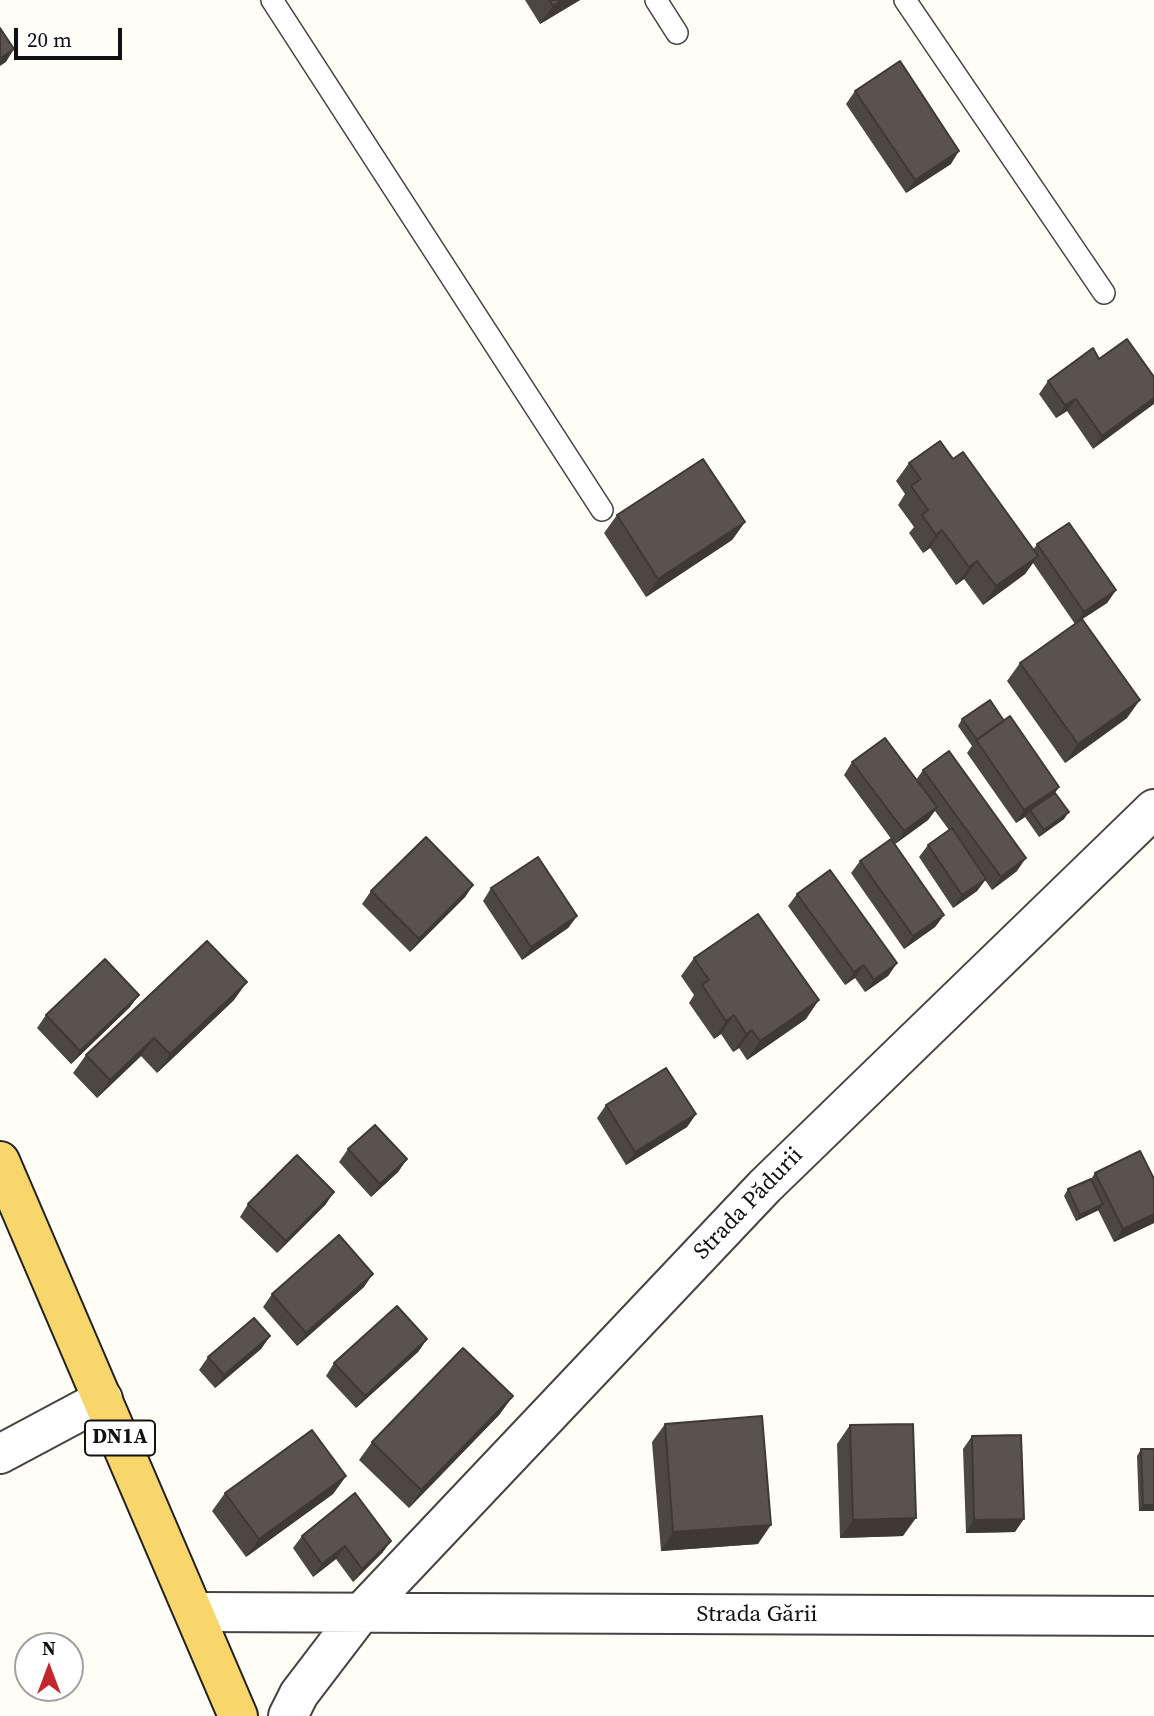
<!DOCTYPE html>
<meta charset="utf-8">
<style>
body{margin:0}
#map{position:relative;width:1154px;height:1716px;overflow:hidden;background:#fffdf5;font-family:"Source Serif 4",serif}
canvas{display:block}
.north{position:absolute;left:14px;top:1632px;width:70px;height:70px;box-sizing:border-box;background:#fff;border:2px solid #a0a0a0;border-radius:50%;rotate:0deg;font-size:19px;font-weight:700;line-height:28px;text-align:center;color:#111}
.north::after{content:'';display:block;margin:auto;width:24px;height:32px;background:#c4262e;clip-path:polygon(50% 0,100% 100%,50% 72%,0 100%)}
.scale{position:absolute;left:14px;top:28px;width:108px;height:32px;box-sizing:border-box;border:4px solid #111;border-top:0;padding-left:9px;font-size:21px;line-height:24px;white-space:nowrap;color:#111;-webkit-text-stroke:5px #fff;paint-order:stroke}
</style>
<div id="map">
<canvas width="1154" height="1716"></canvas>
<div class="north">N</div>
<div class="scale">20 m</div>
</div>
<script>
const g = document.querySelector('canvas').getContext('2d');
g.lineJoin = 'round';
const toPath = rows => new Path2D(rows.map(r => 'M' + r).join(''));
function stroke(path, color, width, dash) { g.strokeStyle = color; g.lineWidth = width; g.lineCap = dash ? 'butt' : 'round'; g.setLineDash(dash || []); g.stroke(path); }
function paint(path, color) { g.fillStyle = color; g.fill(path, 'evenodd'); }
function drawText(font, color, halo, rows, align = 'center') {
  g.font = font + ' "Source Serif 4",serif'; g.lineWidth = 7; g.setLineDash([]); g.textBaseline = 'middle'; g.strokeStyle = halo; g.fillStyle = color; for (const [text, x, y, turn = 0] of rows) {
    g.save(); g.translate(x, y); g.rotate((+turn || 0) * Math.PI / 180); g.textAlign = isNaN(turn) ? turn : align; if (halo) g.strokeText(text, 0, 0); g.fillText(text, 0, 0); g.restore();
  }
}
const service = toPath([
 [272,0,602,510],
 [656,0,677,33],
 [905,0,1104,293]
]);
const minor = toPath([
 [0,1454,103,1399],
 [196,1612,1154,1616],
 [288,1716,299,1694,360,1614,765,1186,1154,809]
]);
const primary = toPath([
 [0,1161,238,1716]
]);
const wall = toPath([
 [525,0,580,0,540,24],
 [855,91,951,164,906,193,846,104],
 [1099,359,1154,377,1093,449,1067,411,1056,418,1039,394,1048,381],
 [953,459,1033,550,1037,544,1116,590,1107,603,1082,619,1127,718,1065,763,1007,681,1020,663,1075,624,1033,563,1025,574,983,605,964,579,956,585,930,548,923,553,909,533,914,527,898,505,905,494,896,481,909,463],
 [617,515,745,522,732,540,646,597,604,533],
 [962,719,1004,721,1059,787,1055,793,1064,819,1039,837,1025,817,1016,823,967,753,972,746,958,726],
 [852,762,916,780,923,770,1017,871,992,890,985,880,977,891,953,908,919,857,928,845,949,830,935,811,928,820,895,844,844,775],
 [860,861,944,915,935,927,904,949,851,873],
 [473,885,465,897,410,952,362,904,371,891],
 [491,888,577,916,568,928,522,960,483,901],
 [797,894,897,963,888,976,865,992,855,978,845,985,788,906],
 [694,958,806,1019,747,1060,739,1048,733,1052,721,1034,714,1039,689,1003,694,995,681,976],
 [234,1000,157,1073,141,1056,97,1098,73,1073,86,1055],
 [130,1007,71,1064,37,1028,46,1015],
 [606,1105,696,1114,687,1127,626,1165,597,1118],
 [348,1149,407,1159,398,1172,371,1197,339,1162],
 [1095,1173,1154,1223,1114,1242,1098,1210,1076,1221,1064,1196,1068,1189,1091,1179],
 [248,1204,326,1204,277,1253,240,1217],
 [364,1287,297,1346,263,1307,272,1294],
 [270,1336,261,1349,215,1388,199,1370,208,1357],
 [427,1339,418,1352,356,1408,326,1376,334,1363],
 [500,1414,409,1508,359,1460,372,1442],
 [665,1424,758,1544,661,1551,652,1442],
 [850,1425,903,1536,840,1538,837,1444],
 [972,1436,1015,1532,966,1533,963,1449],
 [1141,1449,1154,1449,1154,1511,1139,1511,1137,1456],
 [346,1476,333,1494,246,1557,212,1511,225,1493],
 [302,1536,391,1541,382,1553,353,1582,336,1559,313,1577,293,1548]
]);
const shadedWall = toPath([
 [562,0,580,0,540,24,553,6],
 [14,49,6,62,0,66,0,59],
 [959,151,951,164,906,193,915,180],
 [1154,398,1154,404,1093,449,1102,436],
 [1076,399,1067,411,1056,418,1065,405],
 [745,522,732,540,646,597,658,579],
 [942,530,930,548,923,553,936,535],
 [1038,556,1025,574,983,605,996,586],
 [977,561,964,579,956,585,969,567],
 [1116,590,1107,603,1075,624,1084,612],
 [1140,700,1127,718,1065,763,1078,744],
 [1059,787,1050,799,1030,810,1025,817,1016,823,1024,810],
 [937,807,928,820,895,844,904,831],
 [1069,812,1064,819,1039,837,1044,830],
 [1026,858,1017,871,992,890,1001,877],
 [986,879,977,891,953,908,962,895],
 [473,885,465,897,410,952,419,939],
 [944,915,935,927,904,949,913,936],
 [577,916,568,928,522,960,531,947],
 [897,963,888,976,865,992,874,980],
 [864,965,855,978,845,985,854,972],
 [247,982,234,1000,157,1073,170,1054],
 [139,995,130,1007,71,1064,80,1051],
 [819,1000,806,1019,747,1060,760,1041],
 [734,1015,721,1034,714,1039,726,1021],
 [752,1030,739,1048,733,1052,746,1034],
 [154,1038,141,1056,97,1098,110,1080],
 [696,1114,687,1127,626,1165,635,1152],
 [407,1159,398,1172,371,1197,380,1184],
 [334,1192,326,1204,277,1253,286,1241],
 [1103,1204,1099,1210,1076,1221,1080,1215],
 [1154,1214,1154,1223,1114,1242,1123,1229],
 [373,1274,364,1287,297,1346,306,1333],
 [270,1336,261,1349,215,1388,224,1375],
 [427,1339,418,1352,356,1408,365,1396],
 [513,1396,500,1414,409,1508,421,1490],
 [346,1476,333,1494,246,1557,259,1539],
 [1143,1505,1154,1505,1154,1511,1139,1511],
 [916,1518,903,1536,840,1538,853,1520],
 [1024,1519,1015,1532,966,1533,974,1520],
 [771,1525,758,1544,661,1551,673,1532],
 [391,1541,382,1553,353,1582,362,1569],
 [345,1546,336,1559,313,1577,322,1564]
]);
const building = toPath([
 [549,0,562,0,553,6,549,0],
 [0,28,14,49,0,59,0,28],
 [900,61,959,151,915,180,855,91,900,61],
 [1127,339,1154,377,1154,398,1102,436,1076,399,1065,405,1048,381,1093,348,1099,359,1127,339],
 [940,441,953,459,963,452,1038,556,996,586,977,561,969,567,942,530,936,535,922,515,928,510,911,486,921,479,909,463,940,441],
 [703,459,745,522,658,579,617,515,703,459],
 [1069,523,1116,590,1084,612,1037,544,1069,523],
 [1082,619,1140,700,1078,744,1020,663,1082,619],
 [990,700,1004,721,977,740,962,719,990,700],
 [1010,716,1059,787,1024,810,976,740,1010,716],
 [885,738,937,807,904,831,852,762,885,738],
 [949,751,1026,858,1001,877,923,770,949,751],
 [1055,793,1069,812,1044,830,1030,810,1055,793],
 [952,828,986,879,962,895,928,845,952,828],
 [426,837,473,885,419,939,371,891,426,837],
 [891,839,944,915,913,936,860,861,891,839],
 [538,857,577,916,531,947,491,888,538,857],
 [830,870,897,963,874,980,864,965,854,972,797,894,830,870],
 [758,914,819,1000,760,1041,752,1030,746,1034,734,1015,726,1021,702,985,709,980,694,958,758,914],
 [207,941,247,982,170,1054,154,1038,110,1080,86,1055,207,941],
 [105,959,139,995,80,1051,46,1015,105,959],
 [666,1068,696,1114,635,1152,606,1105,666,1068],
 [375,1125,407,1159,380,1184,348,1149,375,1125],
 [1140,1151,1154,1179,1154,1214,1123,1229,1095,1173,1140,1151],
 [297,1155,334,1192,286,1241,248,1204,297,1155],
 [1091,1179,1103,1204,1080,1215,1068,1189,1091,1179],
 [339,1235,373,1274,306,1333,272,1294,339,1235],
 [397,1306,427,1339,365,1396,334,1363,397,1306],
 [254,1318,270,1336,224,1375,208,1357,254,1318],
 [463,1348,513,1396,421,1490,372,1442,463,1348],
 [762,1416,771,1525,673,1532,665,1424,762,1416],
 [913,1424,916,1518,853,1520,850,1425,913,1424],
 [312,1430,346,1476,259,1539,225,1493,312,1430],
 [1021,1435,1024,1519,974,1520,972,1436,1021,1435],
 [1141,1449,1154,1449,1154,1505,1143,1505,1141,1449],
 [355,1493,391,1541,362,1569,345,1546,322,1564,302,1536,355,1493]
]);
const shields = [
 [120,1438,70]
];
const shieldNames = [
 ["DN1A",120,1438]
];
const streetNames = [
 ["Strada Pădurii",749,1204,-46],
 ["Strada Gării",757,1615]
];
stroke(service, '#444', 24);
stroke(minor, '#444', 42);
stroke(primary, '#222', 42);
stroke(service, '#fff', 21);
stroke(minor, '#fff', 38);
stroke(primary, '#f9d66b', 38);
paint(wall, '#4d4742');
paint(shadedWall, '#3f3936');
paint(building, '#5a524d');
stroke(building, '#3f3936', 2);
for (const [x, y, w] of shields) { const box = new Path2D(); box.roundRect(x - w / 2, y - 17.5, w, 35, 5); g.fillStyle = '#fff'; g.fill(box); stroke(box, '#111', 2); }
drawText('bold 21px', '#111', null, shieldNames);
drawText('23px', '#111', '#fff', streetNames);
</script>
